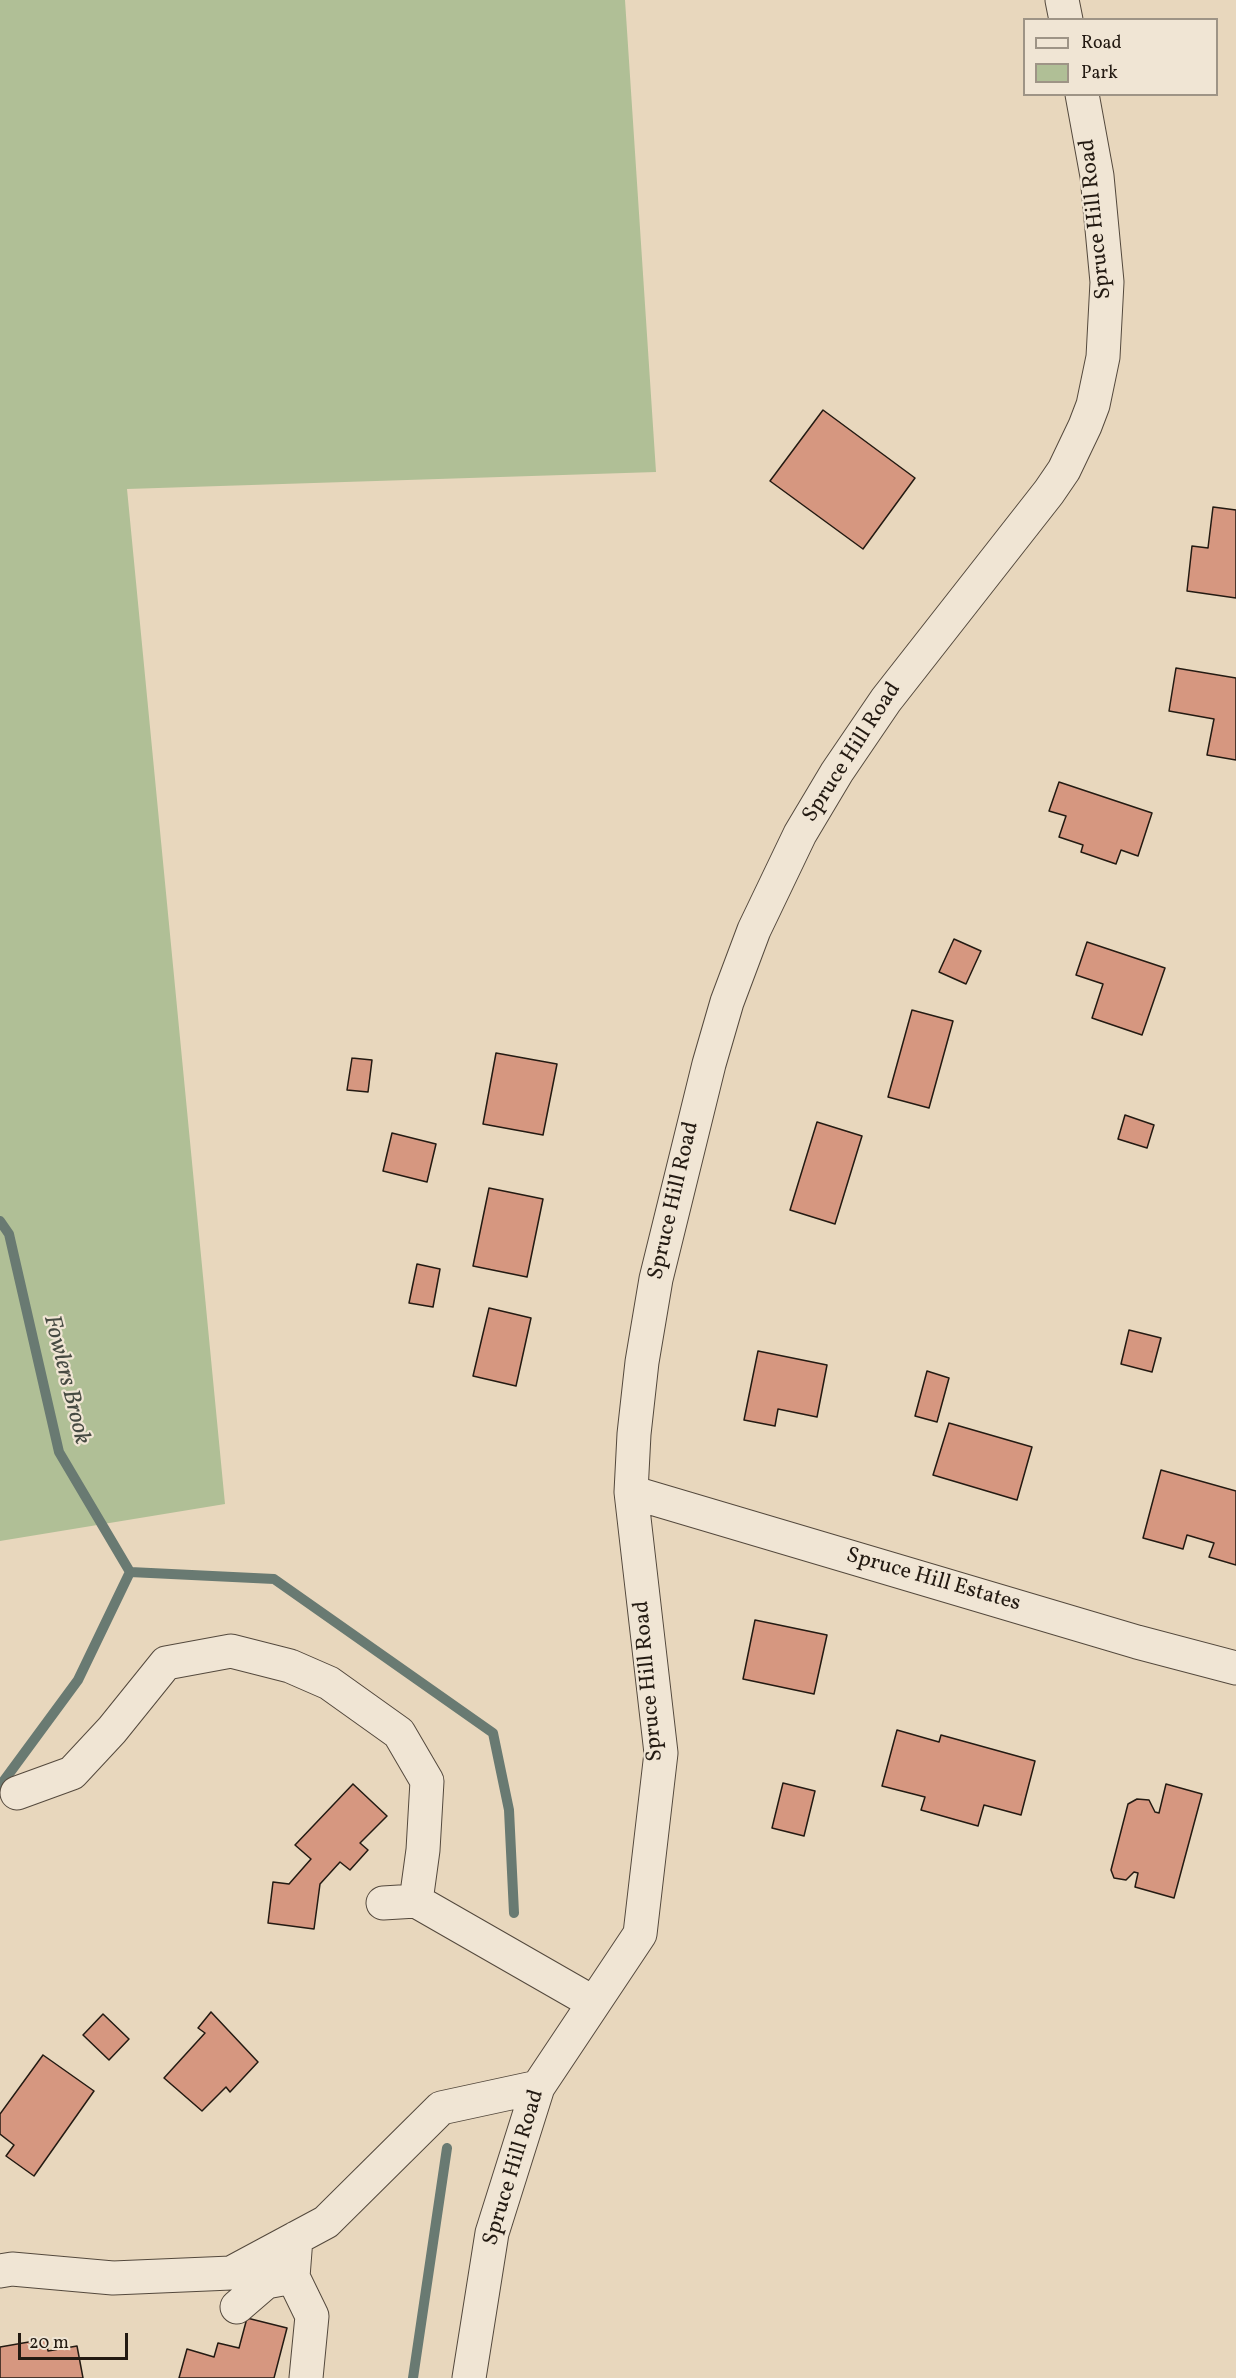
<!DOCTYPE html>
<style>
body{margin:0}
#map{position:relative;width:1236px;height:2378px;overflow:hidden;background:#e8d7bd;font-family:Vollkorn,serif}
canvas{display:block}
.legend{position:absolute;left:1023px;top:18px;width:195px;height:78px;box-sizing:border-box;background:#f0e5d4;border:2px solid #9e9486;margin:0;padding:8px 10px;list-style:none;font-size:18px;color:#231a12}
.legend li{display:flex;align-items:center;gap:12px;height:30px}
.legend b{width:30px;border:2px solid #9e9486}
.scale{position:absolute;left:18px;top:2333px;width:110px;height:27px;box-sizing:border-box;border:3px solid #231a12;border-top:0;padding-left:8px;font-size:18px;line-height:21px;white-space:nowrap;color:#231a12;-webkit-text-stroke:4px #f0e5d4;paint-order:stroke}
</style>
<div id="map">
<canvas width="1236" height="2378"></canvas>
<ul class="legend">
<li><b style="height:8px;background:#f0e5d4"></b>Road</li>
<li><b style="height:16px;background:#b0bf96"></b>Park</li>
</ul>
<div class="scale">20 m</div>
</div>
<script>
const g = document.querySelector('canvas').getContext('2d');
g.lineJoin = 'round';
function paint(path, color) { g.fillStyle = color; g.fill(path, 'evenodd'); }
const toPath = rows => new Path2D(rows.map(r => 'M' + r).join(''));
function stroke(path, color, width, dash) { g.strokeStyle = color; g.lineWidth = width; g.lineCap = dash ? 'butt' : 'round'; g.setLineDash(dash || []); g.stroke(path); }
function drawText(font, color, halo, rows, align = 'center') {
  g.font = font + ' Vollkorn,serif'; g.lineWidth = 4.5; g.setLineDash([]); g.textBaseline = 'middle'; g.strokeStyle = halo; g.fillStyle = color; for (const [text, x, y, turn = 0] of rows) {
    g.save(); g.translate(x, y); g.rotate((+turn || 0) * Math.PI / 180); g.textAlign = isNaN(turn) ? turn : align; if (halo) g.strokeText(text, 0, 0); g.fillText(text, 0, 0); g.restore();
  }
}
const green = toPath([
 [0,0,625,0,656,472,127,489,225,1504,0,1541]
]);
const stream = toPath([
 [0,1221,9,1234,59,1452,130,1572],
 [130,1572,274,1579,493,1733,509,1810,514,1913],
 [0,1786,78,1680,130,1572],
 [413,2378,447,2148]
]);
const building = toPath([
 [823,410,915,478,863,549,770,481,823,410],
 [1213,507,1236,510,1236,598,1187,591,1192,546,1208,548,1213,507],
 [1176,668,1236,678,1236,760,1207,755,1214,719,1169,711,1176,668],
 [1059,782,1152,813,1138,856,1121,850,1116,864,1081,852,1083,845,1059,837,1066,816,1049,811,1059,782],
 [954,939,981,951,966,984,939,972,954,939],
 [1087,942,1165,968,1142,1035,1092,1018,1103,984,1076,975,1087,942],
 [912,1010,953,1021,929,1108,888,1097,912,1010],
 [496,1053,557,1064,543,1135,483,1124,496,1053],
 [352,1058,372,1060,368,1092,347,1090,352,1058],
 [1125,1115,1154,1125,1147,1148,1118,1139,1125,1115],
 [817,1122,862,1136,835,1224,790,1210,817,1122],
 [392,1133,436,1144,427,1182,383,1171,392,1133],
 [489,1188,543,1199,527,1277,473,1266,489,1188],
 [417,1264,440,1269,433,1307,409,1303,417,1264],
 [489,1308,531,1318,516,1386,473,1376,489,1308],
 [1129,1330,1161,1338,1152,1372,1121,1364,1129,1330],
 [758,1351,827,1365,817,1417,778,1409,775,1426,744,1420,758,1351],
 [927,1371,949,1378,937,1422,915,1416,927,1371],
 [949,1423,1032,1447,1017,1500,933,1475,949,1423],
 [1161,1470,1236,1491,1236,1565,1209,1557,1214,1543,1187,1535,1183,1549,1143,1538,1161,1470],
 [755,1620,827,1635,814,1694,743,1679,755,1620],
 [897,1730,939,1742,941,1735,1035,1761,1021,1815,984,1805,978,1826,921,1810,925,1797,882,1786,897,1730],
 [783,1783,815,1791,804,1836,772,1828,783,1783],
 [353,1784,387,1816,360,1843,368,1850,350,1870,340,1862,320,1884,314,1929,268,1923,273,1882,289,1884,311,1859,295,1845,353,1784],
 [1166,1784,1202,1794,1174,1898,1135,1887,1138,1873,1134,1872,1126,1880,1114,1878,1111,1870,1128,1804,1137,1799,1149,1800,1155,1812,1159,1813,1166,1784],
 [211,2012,258,2062,230,2092,226,2087,202,2111,164,2078,205,2033,198,2028,211,2012],
 [103,2014,129,2039,109,2060,83,2035,103,2014],
 [43,2055,94,2091,34,2176,6,2156,14,2145,0,2134,0,2114,43,2055],
 [247,2318,287,2328,274,2378,179,2378,187,2349,214,2357,218,2343,239,2348,247,2318],
 [46,2339,48,2351,77,2346,83,2378,0,2378,0,2347,46,2339]
]);
const minor = toPath([
 [1062,0,1066,20],
 [631,1492,1137,1642,1236,1668],
 [17,1793,72,1773,112,1730,166,1663,231,1651,290,1666,329,1683,399,1733,427,1781,423,1850,416,1901],
 [383,1903,416,1901,594,2003],
 [296,2238,293,2277,312,2316,306,2378],
 [0,2271,12,2269,113,2278,231,2273,326,2222,441,2108,538,2087],
 [237,2307,266,2282,293,2277],
 [469,2378,492,2233,538,2087,640,1934,661,1753,631,1492,634,1434,642,1362,656,1279,709,1064,727,1002,754,930,800,834,837,772,886,700,1049,492,1064,470,1085,426,1093,405,1103,357,1107,282,1097,176,1082,94]
]);
const streetNames = [
 ["Spruce Hill Road",1097,219,-96],
 ["Spruce Hill Road",853,753,-57],
 ["Spruce Hill Road",675,1201,-77],
 ["Spruce Hill Estates",933,1581,16],
 ["Spruce Hill Road",650,1681,-95],
 ["Spruce Hill Road",515,2168,-73]
];
const waterNames = [
 ["Fowlers Brook",65,1380,76]
];
paint(green, '#b0bf96');
stroke(stream, '#697a72', 10);
paint(building, '#d69780');
stroke(building, '#231a12', 1.5);
stroke(minor, '#54493d', 35);
stroke(minor, '#f0e5d4', 33);
drawText('22px', '#231a12', '#f0e5d4', streetNames);
drawText('italic 24px', '#464a42', '#f0e5d4', waterNames);
</script>
